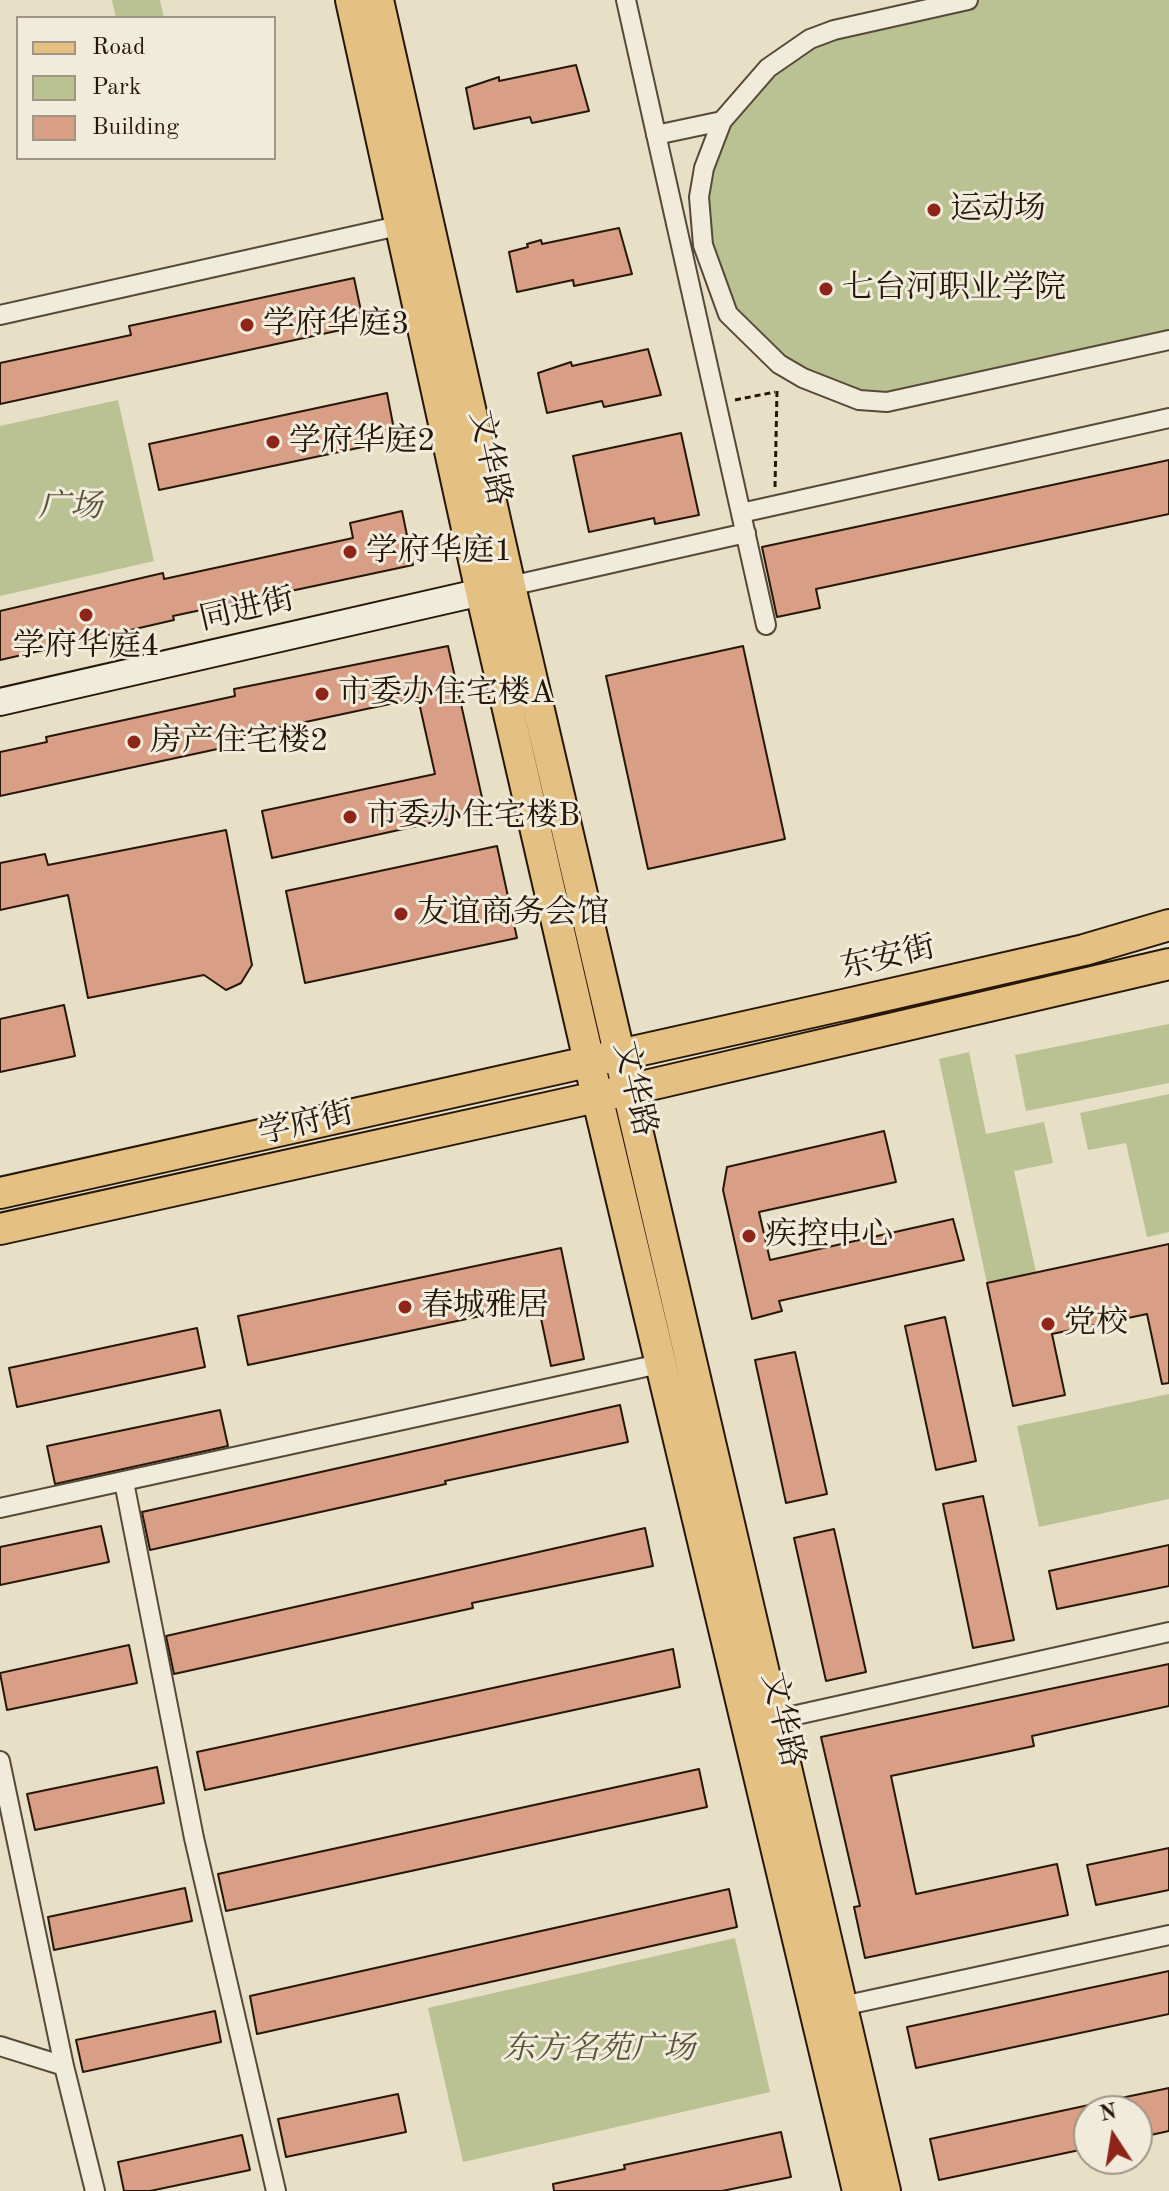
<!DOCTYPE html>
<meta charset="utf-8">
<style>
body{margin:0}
#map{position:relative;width:1169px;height:2191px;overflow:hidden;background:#e8e0c6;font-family:"Old Standard TT",serif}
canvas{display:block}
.legend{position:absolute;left:16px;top:16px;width:260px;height:144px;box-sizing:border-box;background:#f0ebda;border:2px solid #a09686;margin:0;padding:10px 14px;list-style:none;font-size:24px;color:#271709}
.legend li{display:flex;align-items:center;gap:16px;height:40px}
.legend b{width:40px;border:2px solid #a09686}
.north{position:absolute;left:1073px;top:2095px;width:80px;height:80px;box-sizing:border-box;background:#f0ebda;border:2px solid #a09686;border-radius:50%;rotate:348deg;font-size:22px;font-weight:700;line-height:32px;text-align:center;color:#271709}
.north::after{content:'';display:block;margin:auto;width:28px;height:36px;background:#8f2418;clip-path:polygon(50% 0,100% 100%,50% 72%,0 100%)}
</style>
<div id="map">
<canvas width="1169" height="2191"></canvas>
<ul class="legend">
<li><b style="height:10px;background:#e4c083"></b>Road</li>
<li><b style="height:22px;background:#bac192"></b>Park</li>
<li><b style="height:22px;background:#d99e86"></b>Building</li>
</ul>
<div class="north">N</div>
</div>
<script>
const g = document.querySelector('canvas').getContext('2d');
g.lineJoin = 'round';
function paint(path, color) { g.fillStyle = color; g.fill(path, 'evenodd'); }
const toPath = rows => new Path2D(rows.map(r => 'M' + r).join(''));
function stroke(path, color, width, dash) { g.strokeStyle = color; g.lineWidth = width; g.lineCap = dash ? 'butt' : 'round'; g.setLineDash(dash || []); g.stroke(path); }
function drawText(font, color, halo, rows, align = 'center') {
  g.font = font + ' "Old Standard TT","Noto Serif SC",serif'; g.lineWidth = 6; g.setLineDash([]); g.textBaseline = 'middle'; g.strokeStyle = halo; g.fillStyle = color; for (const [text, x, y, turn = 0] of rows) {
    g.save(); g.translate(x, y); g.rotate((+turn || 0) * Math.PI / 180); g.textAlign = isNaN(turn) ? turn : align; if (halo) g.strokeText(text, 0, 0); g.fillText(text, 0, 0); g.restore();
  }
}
const green = toPath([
 [112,0,160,0,164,18,116,18],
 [968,0,1169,0,1169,340,887,402,779,364,715,286,700,224,722,121,810,39],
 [118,400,154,561,0,596,0,426],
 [1169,1024,1169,1083,1026,1111,1015,1055],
 [969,1052,986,1134,1044,1122,1053,1163,1014,1171,1036,1272,987,1283,939,1059],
 [1169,1094,1169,1232,1147,1237,1126,1143,1088,1150,1080,1113],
 [1169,1394,1169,1499,1039,1527,1017,1426],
 [735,1938,770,2092,463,2162,428,2008]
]);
const building = toPath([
 [576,65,589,111,532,123,530,117,474,129,466,88,499,77,499,81,576,65],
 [619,228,632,274,574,286,573,280,517,292,509,252,528,247,527,244,541,240,542,244,619,228],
 [354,278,364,325,0,404,0,363,131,335,129,326,354,278],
 [648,349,661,395,604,407,602,401,547,413,538,373,571,362,572,366,648,349],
 [387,393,396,440,159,490,149,444,387,393],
 [681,433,699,515,655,524,654,518,589,532,573,456,681,433],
 [1169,460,1169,514,816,589,820,608,777,617,762,547,1169,460],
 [402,511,413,565,173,616,174,620,0,660,0,611,163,573,164,579,353,538,350,523,402,511],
 [448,646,485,811,272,858,262,811,435,774,418,698,221,740,222,748,0,796,0,752,47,742,46,737,235,696,234,689,448,646],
 [743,646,785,839,648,869,606,676,743,646],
 [226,830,252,965,241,983,226,990,204,975,88,998,68,895,0,910,0,863,45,854,48,865,226,830],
 [497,846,517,938,305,983,286,891,497,846],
 [64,1005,75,1056,0,1072,0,1019,64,1005],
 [884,1131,896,1182,759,1212,770,1260,953,1219,964,1260,779,1301,782,1311,752,1319,723,1190,727,1167,884,1131],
 [1169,1244,1169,1383,1162,1384,1147,1314,1052,1334,1065,1395,1013,1406,987,1283,1169,1244],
 [561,1248,584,1359,551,1366,538,1304,248,1365,238,1316,561,1248],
 [945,1317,976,1461,936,1470,905,1326,945,1317],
 [197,1328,205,1367,17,1407,9,1368,197,1328],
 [795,1352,827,1494,786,1503,755,1360,795,1352],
 [620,1405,628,1442,445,1481,446,1484,150,1550,142,1512,620,1405],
 [220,1410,228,1446,55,1484,47,1446,220,1410],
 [983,1496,1014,1640,973,1648,943,1504,983,1496],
 [101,1526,109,1562,0,1585,0,1547,101,1526],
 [645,1528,653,1566,472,1603,473,1608,174,1674,166,1636,645,1528],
 [834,1529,866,1672,826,1681,794,1538,834,1529],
 [1169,1545,1169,1586,1057,1609,1049,1571,1169,1545],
 [129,1645,137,1683,7,1710,0,1673,129,1645],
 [673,1649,680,1687,205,1790,197,1752,673,1649],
 [1169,1664,1169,1706,1032,1736,1034,1746,891,1776,916,1894,1057,1864,1068,1915,865,1958,854,1907,860,1906,821,1737,1169,1664],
 [157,1767,164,1803,35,1830,27,1794,157,1767],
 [699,1769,707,1807,226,1911,218,1874,699,1769],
 [1169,1848,1169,1890,1096,1905,1087,1865,1169,1848],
 [185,1888,192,1921,54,1950,48,1917,185,1888],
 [729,1889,737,1927,257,2034,250,1996,729,1889],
 [1169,1971,1169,2014,916,2068,907,2027,1169,1971],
 [215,2011,221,2042,83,2072,76,2040,215,2011],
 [1169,2088,1169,2131,1137,2138,1137,2111,1093,2111,1092,2104,1169,2088],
 [398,2094,406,2132,286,2157,278,2119,398,2094],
 [1089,2105,1089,2148,939,2180,930,2139,1089,2105],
 [781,2132,791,2177,722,2191,554,2191,553,2184,625,2169,624,2165,781,2132],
 [242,2135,250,2170,150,2191,124,2191,118,2162,242,2135]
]);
const path = toPath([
 [735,400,775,392],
 [775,487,777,391]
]);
const street = toPath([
 [626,0,766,625],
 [968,0,834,30,810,39,768,68,722,121,704,168,699,197,703,245,728,314,779,364,803,378,859,400,887,402,1169,340],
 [656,135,722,121],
 [0,315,407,224],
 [741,513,1169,418],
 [510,586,746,533],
 [124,1482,194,1838,276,2191],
 [0,1508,664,1363],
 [765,1722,1169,1632],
 [0,1761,64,2066,95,2191],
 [833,2008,1169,1935],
 [0,2046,64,2066]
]);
const secondary = toPath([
 [0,702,499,588]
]);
const primary = toPath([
 [351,0,481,592,597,1096,858,2191],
 [378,0,510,586,885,2191],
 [0,1193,852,1003,1084,950,1169,925],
 [0,1229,628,1090,1169,964]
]);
const markers = [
 [934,210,8,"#8f2418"],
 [826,289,8,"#8f2418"],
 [247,325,8,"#8f2418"],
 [273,442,8,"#8f2418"],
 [350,552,8,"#8f2418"],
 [86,615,8,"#8f2418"],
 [322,694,8,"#8f2418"],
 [134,742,8,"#8f2418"],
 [350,817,8,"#8f2418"],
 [401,914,8,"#8f2418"],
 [749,1236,8,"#8f2418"],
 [405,1307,8,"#8f2418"],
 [1048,1324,8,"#8f2418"]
];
const poiNames = [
 ["运动场",950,210],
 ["七台河职业学院",842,289],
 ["学府华庭3",263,325],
 ["学府华庭2",289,442],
 ["学府华庭1",366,552],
 ["学府华庭4",86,647,"center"],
 ["市委办住宅楼A",338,694],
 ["房产住宅楼2",150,742],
 ["市委办住宅楼B",366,817],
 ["友谊商务会馆",417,914],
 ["疾控中心",765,1236],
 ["春城雅居",421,1307],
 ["党校",1064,1324]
];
const streetNames = [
 ["文华路",489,458,78],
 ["同进街",247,610,-13],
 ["东安街",888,958,-13],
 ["文华路",634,1089,77],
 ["学府街",306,1124,-13],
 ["文华路",782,1720,77]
];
const parkNames = [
 ["广场",70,508],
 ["东方名苑广场",599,2050]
];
paint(green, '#bac192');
paint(building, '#d99e86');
stroke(building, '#271709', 2);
stroke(street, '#574938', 22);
stroke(secondary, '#271709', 30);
stroke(primary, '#271709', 34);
stroke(path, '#271709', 3, [6, 4]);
stroke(street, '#f0ebda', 18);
stroke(secondary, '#f0ebda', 26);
stroke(primary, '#e4c083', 30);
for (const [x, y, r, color] of markers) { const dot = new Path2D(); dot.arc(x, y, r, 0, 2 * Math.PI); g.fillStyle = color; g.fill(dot); stroke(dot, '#f0ebda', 3); }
drawText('32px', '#271709', '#f0ebda', poiNames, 'left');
drawText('32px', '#271709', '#f0ebda', streetNames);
drawText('italic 32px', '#5a5239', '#f0ebda', parkNames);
</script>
